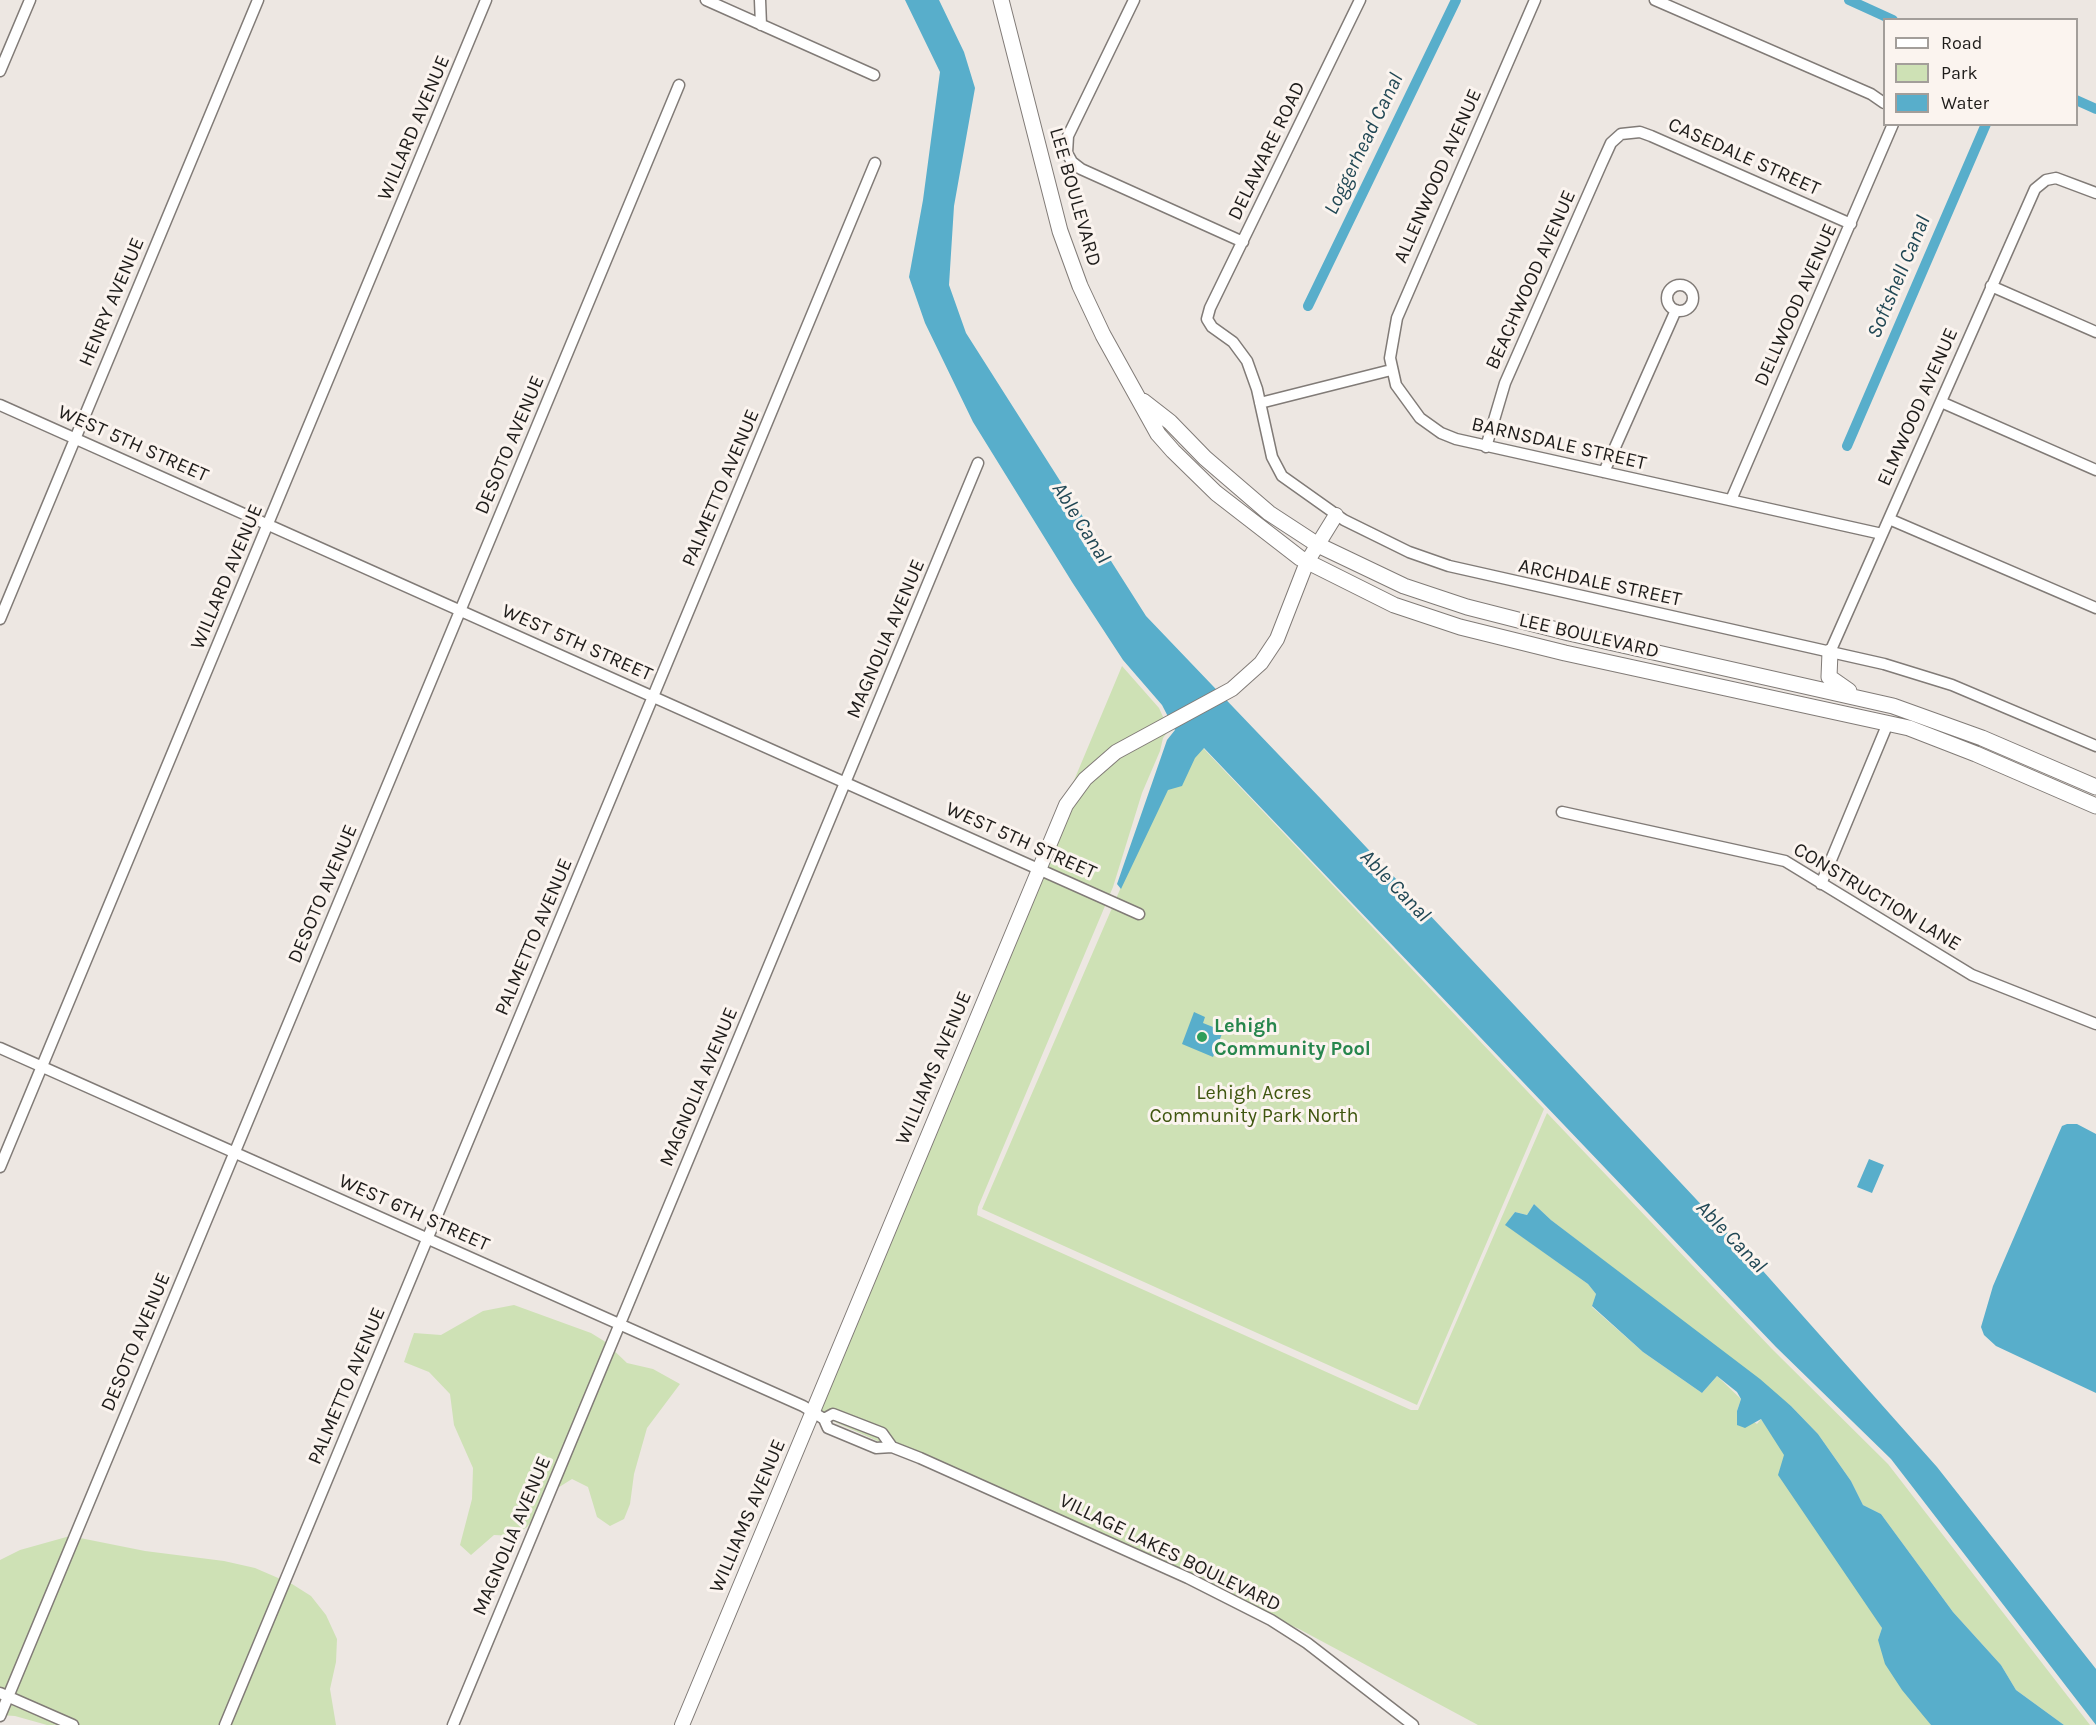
<!DOCTYPE html>
<style>
body{margin:0}
#map{position:relative;width:2096px;height:1725px;overflow:hidden;background:#ede7e2;font-family:Karla,sans-serif}
canvas{display:block}
.legend{position:absolute;left:1883px;top:18px;width:195px;height:108px;box-sizing:border-box;background:#fbf4ef;border:2px solid #a39e9a;margin:0;padding:8px 10px;list-style:none;font-size:18px;color:#1e1c1a}
.legend li{display:flex;align-items:center;gap:12px;height:30px}
.legend b{width:30px;border:2px solid #a39e9a}
</style>
<div id="map">
<canvas width="2096" height="1725"></canvas>
<ul class="legend">
<li><b style="height:8px;background:#fff"></b>Road</li>
<li><b style="height:16px;background:#cee1b5"></b>Park</li>
<li><b style="height:16px;background:#58aecb"></b>Water</li>
</ul>
</div>
<script>
const g = document.querySelector('canvas').getContext('2d');
g.lineJoin = 'round';
function paint(path, color) { g.fillStyle = color; g.fill(path, 'evenodd'); }
const toPath = rows => new Path2D(rows.map(r => 'M' + r).join(''));
function stroke(path, color, width, dash) { g.strokeStyle = color; g.lineWidth = width; g.lineCap = dash ? 'butt' : 'round'; g.setLineDash(dash || []); g.stroke(path); }
function drawText(font, color, halo, rows, align = 'center') {
  g.font = font + ' Karla,sans-serif'; g.lineWidth = 6; g.setLineDash([]); g.textBaseline = 'middle'; g.strokeStyle = halo; g.fillStyle = color; for (const [text, x, y, turn = 0] of rows) {
    g.save(); g.translate(x, y); g.rotate((+turn || 0) * Math.PI / 180); g.textAlign = isNaN(turn) ? turn : align; if (halo) g.strokeText(text, 0, 0); g.fillText(text, 0, 0); g.restore();
  }
}
const green = toPath([
 [1122,666,1159,708,1164,719,1070,790],
 [1170,729,1163,738,1160,751,1142,793,1113,887,978,1207,977,1215,1411,1410,1418,1410,1547,1113,1773,1350,1888,1464,2090,1725,2064,1725,2016,1690,2001,1665,1953,1612,1881,1514,1863,1505,1851,1481,1818,1434,1791,1406,1551,1220,1534,1204,1527,1215,1515,1212,1506,1225,1588,1284,1596,1294,1592,1307,1643,1352,1702,1393,1717,1376,1741,1399,1737,1411,1757,1424,1761,1419,1779,1444,1882,1628,1878,1640,1931,1725,1478,1725,1299,1629,817,1414,1071,807,1089,783,1119,757],
 [1188,732,1544,1109,1417,1405,982,1209],
 [514,1305,591,1333,604,1341,627,1363,653,1369,680,1384,647,1428,634,1474,630,1504,624,1519,610,1526,597,1517,588,1487,572,1479,556,1489,527,1527,514,1536,494,1535,471,1555,460,1545,472,1499,473,1468,454,1425,450,1394,429,1372,404,1362,414,1333,441,1335,483,1311],
 [70,1536,145,1551,224,1561,255,1568,292,1584,311,1596,326,1615,337,1639,336,1662,330,1689,336,1725,47,1725,15,1716,0,1715,0,1560,20,1550]
]);
const water = toPath([
 [905,0,939,0,964,52,975,88,954,206,949,285,966,333,1146,616,1322,800,1755,1262,1937,1467,2096,1669,2096,1725,1891,1459,1776,1347,1204,748,1195,758,1182,786,1168,790,1121,889,1117,884,1167,740,1175,730,1162,705,1123,660,1072,582,973,422,925,323,909,277,923,200,940,72],
 [1194,1012,1205,1017,1203,1023,1223,1031,1213,1057,1182,1044],
 [2067,1124,2077,1124,2096,1134,2096,1393,1996,1346,1984,1335,1981,1327,1993,1286,2058,1135,2062,1126],
 [1869,1159,1884,1165,1872,1193,1857,1187],
 [1534,1204,1551,1220,1760,1379,1791,1406,1818,1434,1851,1481,1863,1505,1881,1514,1953,1612,2001,1665,2016,1690,2064,1725,1931,1725,1902,1690,1885,1664,1878,1640,1882,1628,1778,1475,1784,1455,1761,1419,1745,1428,1737,1425,1737,1411,1741,1399,1737,1392,1717,1376,1702,1393,1643,1352,1592,1306,1596,1294,1588,1284,1505,1225,1515,1212,1527,1215]
]);
const canal = toPath([
 [1849,0,1893,20],
 [2076,100,2096,109],
 [1308,306,1456,0],
 [1847,446,1986,124]
]);
const minor = toPath([
 [706,0,874,75],
 [760,0,761,25],
 [1134,0,1068,136,1067,153,1072,162,1081,169,1243,242],
 [1360,0,1210,308,1207,319,1212,327,1233,342,1247,361,1257,389,1272,457,1282,476,1344,520,1409,552,1449,566,1884,664,1952,685,2096,746],
 [1535,0,1397,318,1390,358,1396,385,1420,418,1441,433,1456,439,1882,534],
 [1655,0,1871,94,1884,103],
 [0,71,30,0],
 '1667 298a13 13 0 1 1 26 0a13 13 0 1 1-26 0Z',
 [1991,286,2096,332],
 [1941,402,2096,470],
 [1260,403,1391,370],
 [0,405,1139,914],
 [1486,447,1505,383,1601,165,1611,143,1621,134,1640,132,1651,136,1851,224],
 [1604,472,1676,310],
 [1731,500,1893,124],
 [1889,519,2096,608],
 [0,619,258,0],
 [1830,652,2035,189,2046,180,2056,178,2096,193],
 [1562,812,1785,861,1972,975,2096,1024],
 [1821,884,1888,723],
 [0,1048,803,1406,824,1419,828,1428,876,1448,892,1447,920,1458,1188,1578,1271,1620,1307,1643,1413,1725],
 [0,1167,486,0],
 [824,1419,833,1414,882,1433,892,1447],
 [0,1693,73,1725],
 [0,1716,679,85],
 [225,1725,875,163],
 [453,1725,978,463]
]);
const tertiary = toPath([
 [682,1725,1066,805,1085,779,1116,752,1232,689,1261,663,1277,639,1307,562,1336,515]
]);
const secondary = toPath([
 [1001,0,1060,231,1080,286,1103,335,1158,434,1173,451,1216,493,1300,558,1394,605,1460,627,1565,653,1909,728,1976,754,2096,806],
 [1143,401,1170,422,1205,458,1269,513,1318,545,1404,586,1467,607,1569,633,1893,706,1982,738,2096,787],
 [1830,652,1829,677,1849,691]
]);
const markers = [
 [1202,1037,6,"#2e9e5b"]
];
const streetNames = [
 ["WILLARD AVENUE",414,128,-67],
 ["DELAWARE ROAD",1267,151,-64],
 ["CASEDALE STREET",1744,157,24],
 ["ALLENWOOD AVENUE",1438,176,-66],
 ["LEE BOULEVARD",1075,197,74],
 ["BEACHWOOD AVENUE",1531,280,-66],
 ["HENRY AVENUE",112,302,-67],
 ["DELLWOOD AVENUE",1796,305,-66],
 ["ELMWOOD AVENUE",1918,407,-66],
 ["WEST 5TH STREET",133,444,24],
 ["BARNSDALE STREET",1559,444,13],
 ["DESOTO AVENUE",510,445,-67],
 ["PALMETTO AVENUE",721,488,-67],
 ["WILLARD AVENUE",227,577,-67],
 ["ARCHDALE STREET",1600,583,12],
 ["LEE BOULEVARD",1589,636,13],
 ["MAGNOLIA AVENUE",886,639,-67],
 ["WEST 5TH STREET",577,643,24],
 ["WEST 5TH STREET",1021,841,24],
 ["DESOTO AVENUE",323,894,-67],
 ["CONSTRUCTION LANE",1877,897,31],
 ["PALMETTO AVENUE",534,937,-67],
 ["WILLIAMS AVENUE",934,1068,-67],
 ["MAGNOLIA AVENUE",699,1087,-67],
 ["WEST 6TH STREET",414,1213,24],
 ["DESOTO AVENUE",136,1342,-67],
 ["PALMETTO AVENUE",347,1386,-67],
 ["WILLIAMS AVENUE",748,1516,-67],
 ["MAGNOLIA AVENUE",512,1536,-67],
 ["VILLAGE LAKES BOULEVARD",1170,1553,26]
];
const leisureNames = [
 ["Lehigh",1214,1026],
 ["Community Pool",1214,1049]
];
const parkNames = [
 ["Lehigh Acres",1254,1093],
 ["Community Park North",1254,1116]
];
const waterNames = [
 ["Loggerhead Canal",1364,144,-64],
 ["Softshell Canal",1899,277,-67],
 ["Able Canal",1081,523,58],
 ["Able Canal",1395,886,46],
 ["Able Canal",1731,1237,46]
];
paint(green, '#cee1b5');
paint(water, '#58aecb');
stroke(canal, '#58aecb', 10);
stroke(minor, '#817b77', 13);
stroke(tertiary, '#817b77', 16);
stroke(secondary, '#817b77', 17);
stroke(minor, '#fff', 10);
stroke(tertiary, '#fff', 14);
stroke(secondary, '#fff', 15);
for (const [x, y, r, color] of markers) { const dot = new Path2D(); dot.arc(x, y, r, 0, 2 * Math.PI); g.fillStyle = color; g.fill(dot); stroke(dot, '#fbf4ef', 2); }
drawText('20px', '#1e1c1a', '#fbf4ef', streetNames);
drawText('bold 20px', '#27864d', '#fbf4ef', leisureNames, 'left');
drawText('20px', '#3f560f', '#fbf4ef', parkNames);
drawText('italic 21px', '#214855', '#fbf4ef', waterNames);
</script>
